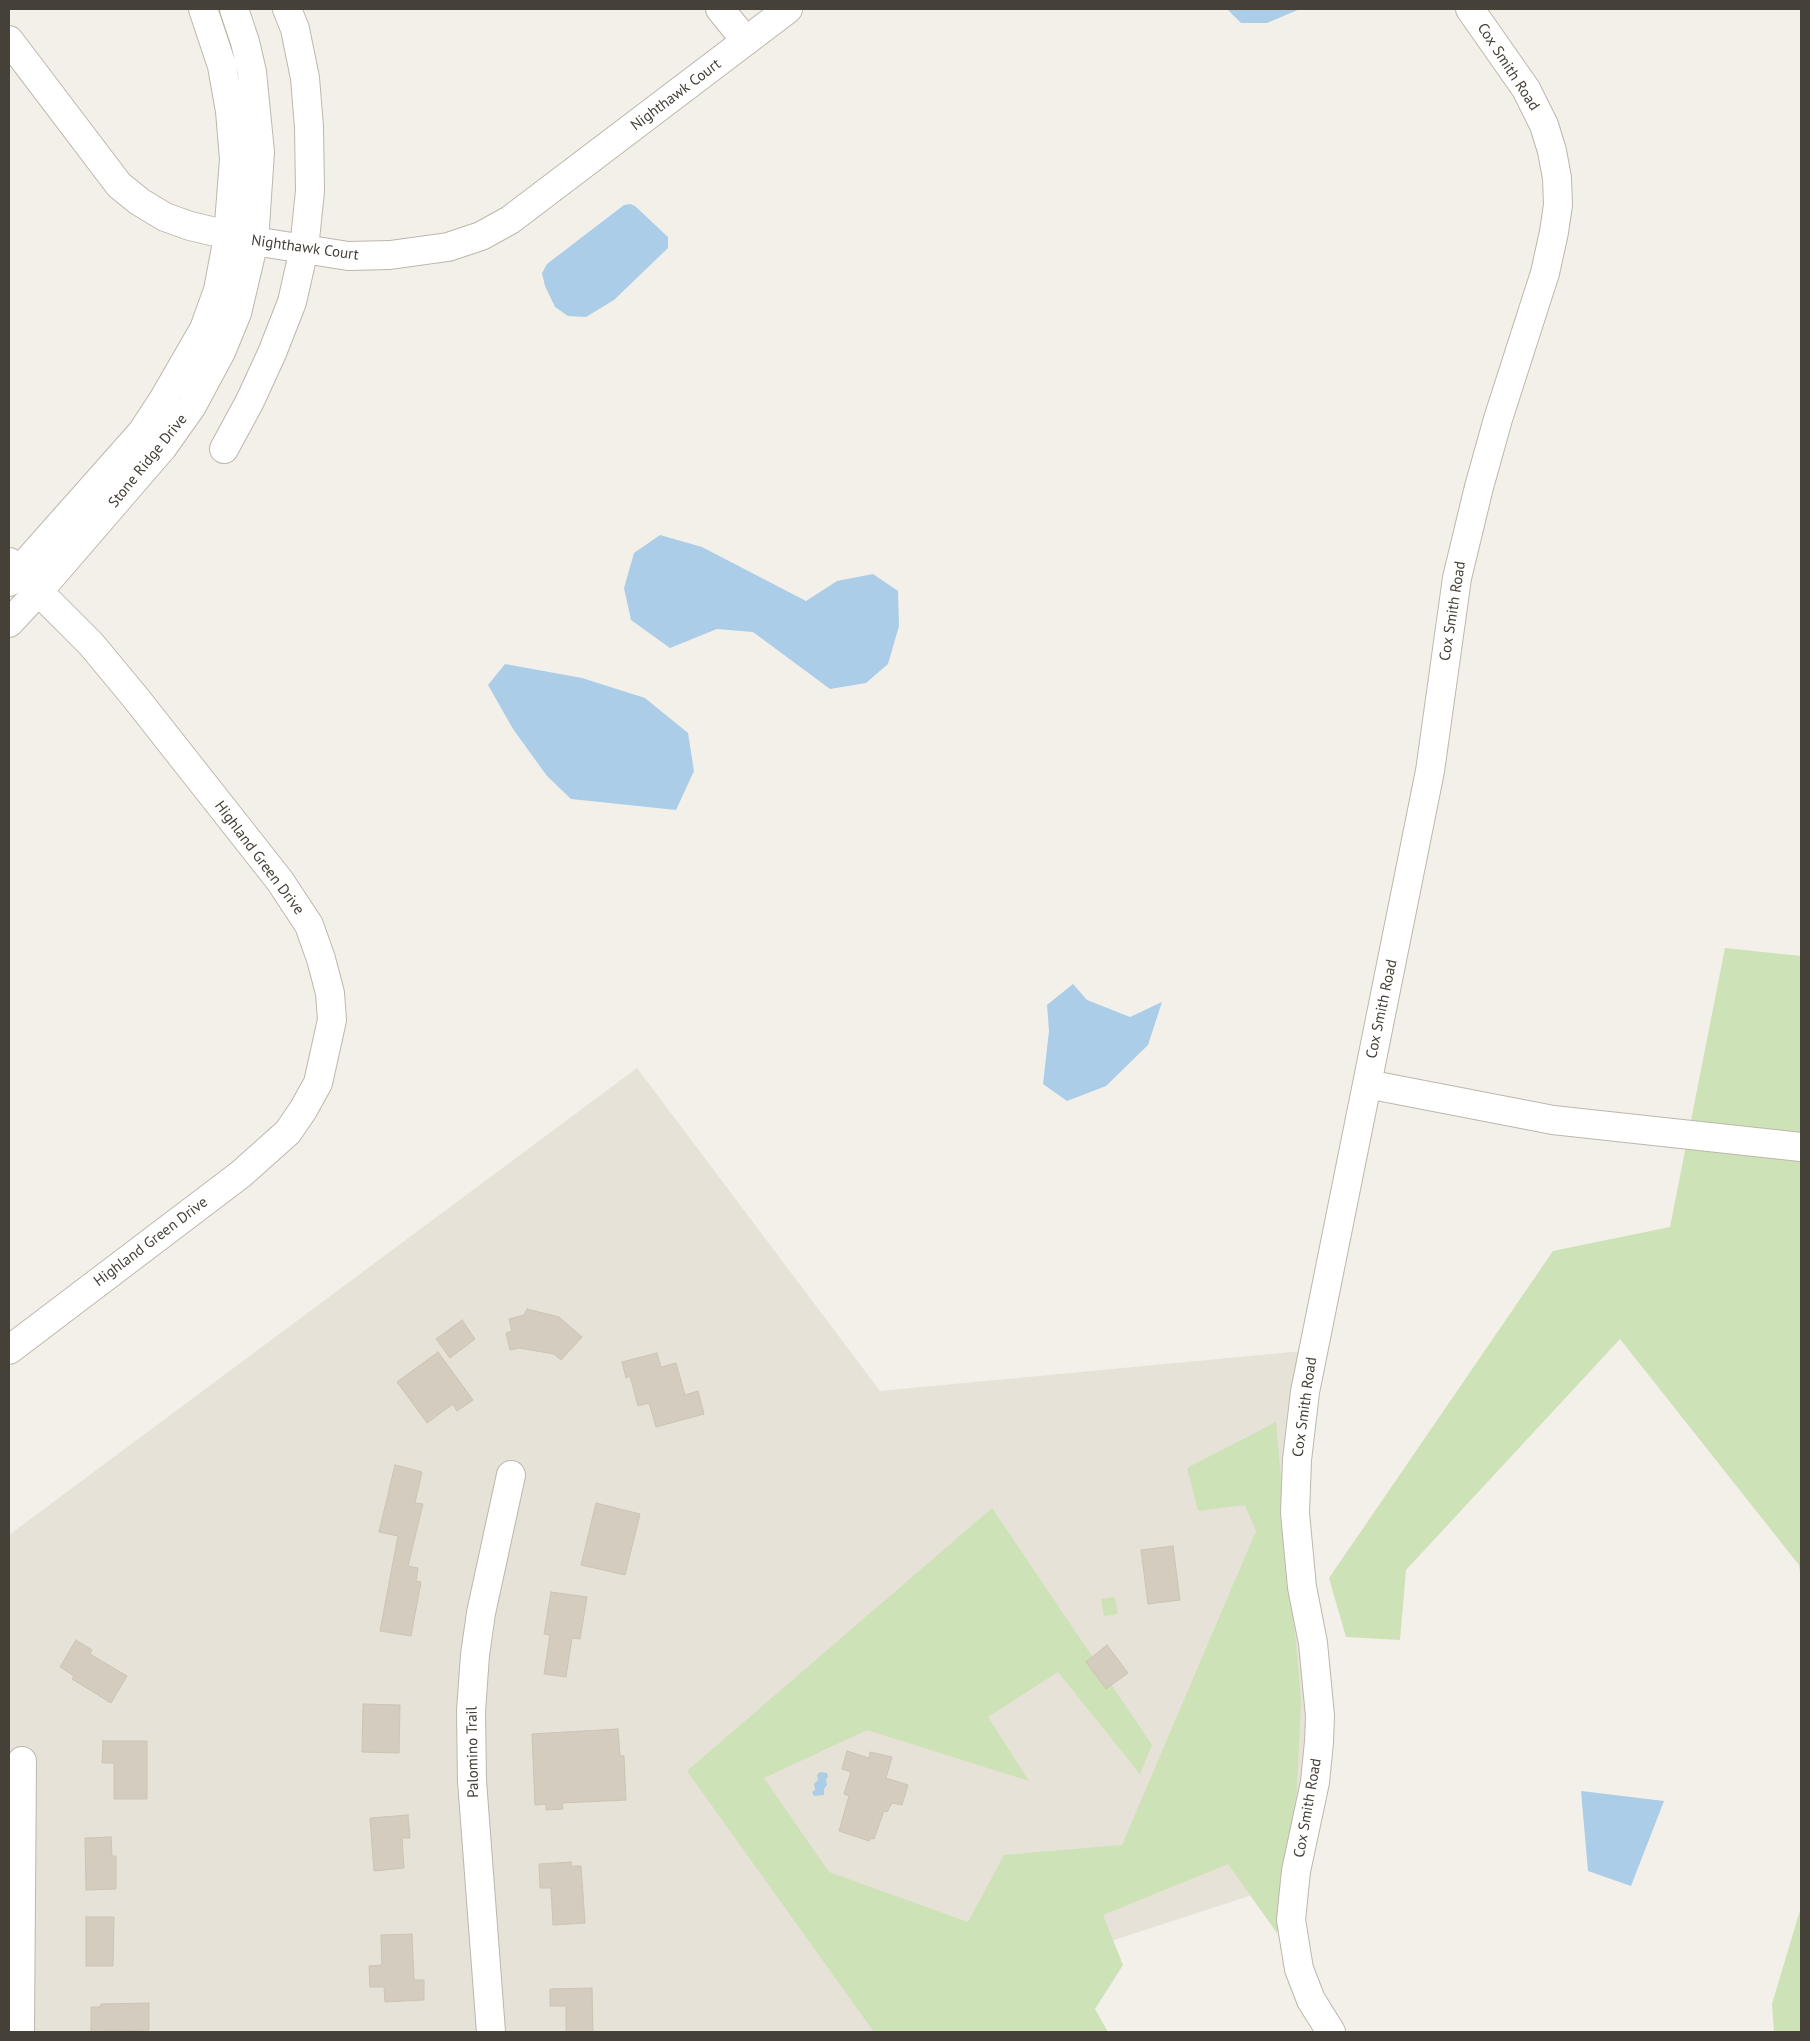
<!DOCTYPE html>
<style>
body{margin:0}
#map{position:relative;width:1810px;height:2041px;overflow:hidden;background:#f2f0e9;font-family:"PT Sans",sans-serif}
canvas{display:block}
.frame{position:absolute;inset:0;border:10px solid #454038;pointer-events:none}
</style>
<div id="map">
<canvas width="1810" height="2041"></canvas>
<div class="frame"></div>
</div>
<script>
const g = document.querySelector('canvas').getContext('2d');
g.lineJoin = 'round';
function paint(path, color) { g.fillStyle = color; g.fill(path, 'evenodd'); }
const toPath = rows => new Path2D(rows.map(r => 'M' + r).join(''));
function stroke(path, color, width, dash) { g.strokeStyle = color; g.lineWidth = width; g.lineCap = dash ? 'butt' : 'round'; g.setLineDash(dash || []); g.stroke(path); }
function drawText(font, color, halo, rows, align = 'center') {
  g.font = font + ' "PT Sans",sans-serif'; g.lineWidth = 4.5; g.setLineDash([]); g.textBaseline = 'middle'; g.strokeStyle = halo; g.fillStyle = color; for (const [text, x, y, turn = 0] of rows) {
    g.save(); g.translate(x, y); g.rotate((+turn || 0) * Math.PI / 180); g.textAlign = isNaN(turn) ? turn : align; if (halo) g.strokeText(text, 0, 0); g.fillText(text, 0, 0); g.restore();
  }
}
const residential = toPath([
 [637,1068,880,1391,1313,1350,1302,1587,1320,1716,1295,1881,912,2006,932,2032,9,2032,9,1535]
]);
const green = toPath([
 [1725,948,1801,956,1801,1580,1799,1565,1620,1339,1406,1570,1400,1640,1346,1637,1329,1578,1553,1251,1670,1227],
 [1276,1422,1301,1699,1297,1789,1277,1933,1228,1864,1103,1915,1123,1965,1095,2009,1108,2032,874,2032,687,1771,992,1508,1152,1745,1140,1774,1058,1672,988,1717,1029,1781,867,1730,764,1778,829,1872,968,1922,1004,1855,1122,1845,1256,1531,1245,1505,1198,1511,1187,1468],
 [1115,1597,1118,1614,1104,1616,1101,1599],
 [1801,1907,1801,2032,1774,2032,1772,2004]
]);
const water = toPath([
 [1228,9,1300,9,1267,23,1241,23,1228,10],
 [630,204,635,206,668,237,668,248,614,300,586,317,568,316,555,307,545,286,542,273,547,264,624,205],
 [660,535,702,547,806,601,837,581,873,574,898,591,899,626,888,664,866,683,830,689,753,632,717,629,670,648,631,620,624,588,634,553],
 [505,664,582,678,645,698,688,733,694,771,676,810,571,799,547,776,513,729,488,685],
 [1073,984,1087,1000,1130,1017,1162,1002,1148,1045,1106,1086,1067,1101,1043,1084,1049,1031,1047,1005],
 [820,1772,827,1773,828,1777,826,1779,827,1785,824,1789,824,1795,814,1796,812,1792,815,1790,814,1784,818,1780,817,1775],
 [1581,1791,1664,1801,1631,1886,1588,1871]
]);
const building = toPath([
 [527,1309,559,1317,582,1337,561,1360,554,1354,519,1348,510,1350,506,1333,512,1331,509,1319,524,1315,527,1309],
 [462,1320,475,1339,450,1358,436,1339,462,1320],
 [438,1352,473,1400,457,1411,453,1404,427,1423,397,1382,438,1352],
 [657,1353,661,1367,676,1363,685,1395,698,1391,704,1414,656,1427,649,1403,638,1406,630,1376,626,1378,622,1362,657,1353],
 [395,1465,422,1472,415,1503,423,1504,408,1566,418,1568,416,1581,421,1582,411,1636,380,1631,398,1536,379,1532,395,1465],
 [596,1503,640,1514,625,1575,581,1565,596,1503],
 [1173,1546,1180,1600,1148,1604,1141,1550,1173,1546],
 [551,1592,587,1597,580,1639,572,1638,566,1677,544,1674,550,1635,544,1634,551,1592],
 [76,1640,92,1650,90,1654,127,1676,111,1703,72,1679,74,1676,60,1667,76,1640],
 [1107,1645,1128,1673,1106,1689,1086,1662,1107,1645],
 [363,1704,400,1705,399,1753,362,1752,363,1704],
 [618,1729,620,1756,624,1756,626,1800,562,1803,563,1809,546,1810,546,1804,535,1805,532,1734,618,1729],
 [103,1741,147,1741,147,1799,114,1799,114,1763,102,1763,103,1741],
 [847,1751,869,1758,870,1752,892,1757,886,1778,908,1785,902,1805,892,1803,887,1812,884,1811,874,1839,871,1838,869,1841,839,1831,849,1796,844,1794,851,1772,842,1769,847,1751],
 [408,1815,410,1838,402,1838,404,1868,374,1871,370,1818,408,1815],
 [111,1837,112,1856,116,1856,116,1889,86,1890,85,1838,111,1837],
 [571,1862,571,1866,581,1866,585,1923,553,1925,551,1888,540,1888,539,1864,571,1862],
 [86,1917,114,1917,113,1966,86,1966,86,1917],
 [412,1934,414,1980,424,1980,424,2000,385,2002,384,1987,370,1987,369,1966,382,1965,381,1935,412,1934],
 [592,1988,593,2032,566,2032,566,2006,550,2006,550,1989,592,1988],
 [149,2003,149,2030,91,2032,91,2007,100,2007,101,2004,149,2003]
]);
const minor = toPath([
 [720,9,746,41],
 [9,40,119,185,140,202,165,217,190,226,254,241,348,256,390,255,448,247,481,236,510,220,788,9],
 [224,449,250,401,272,353,292,302,304,249,310,191,309,127,305,78,295,29,287,9],
 [9,562,91,644,135,697,280,881,309,925,321,959,330,993,332,1020,318,1083,303,1110,288,1132,241,1174,9,1350],
 [9,582,142,432,163,400,204,329,218,290,228,237,234,159,230,111,222,66,203,9],
 [9,623,38,592,163,447,192,406,221,352,237,313,254,241,260,152,252,72,245,42,234,9],
 [1367,1084,1553,1120,1801,1147],
 [20,2032,22,1761],
 [491,2032,472,1781,471,1711,475,1655,481,1613,511,1475],
 [1331,2032,1311,2000,1299,1969,1291,1920,1296,1871,1315,1782,1319,1742,1320,1716,1313,1643,1302,1587,1295,1513,1297,1460,1305,1392,1430,771,1457,578,1479,487,1498,419,1545,273,1554,232,1558,205,1557,178,1552,151,1544,125,1526,89,1470,9]
]);
const streetNames = [
 ["Cox Smith Road",1508,67,57],
 ["Nighthawk Court",676,95,-37],
 ["Nighthawk Court",305,248,8],
 ["Stone Ridge Drive",148,461,-51],
 ["Cox Smith Road",1453,611,-81],
 ["Highland Green Drive",259,858,53],
 ["Cox Smith Road",1382,1009,-78],
 ["Highland Green Drive",151,1242,-37],
 ["Cox Smith Road",1305,1407,-82],
 ["Palomino Trail",473,1752,-91],
 ["Cox Smith Road",1308,1808,-80]
];
paint(residential, '#e6e2d7');
paint(green, '#cde2b6');
paint(water, '#abcde8');
paint(building, '#d3ccbf');
stroke(building, '#cdc4b3', 1);
stroke(minor, '#bdb7ac', 30);
stroke(minor, '#fff', 28);
drawText('15px', '#454038', '#fff', streetNames);
</script>
